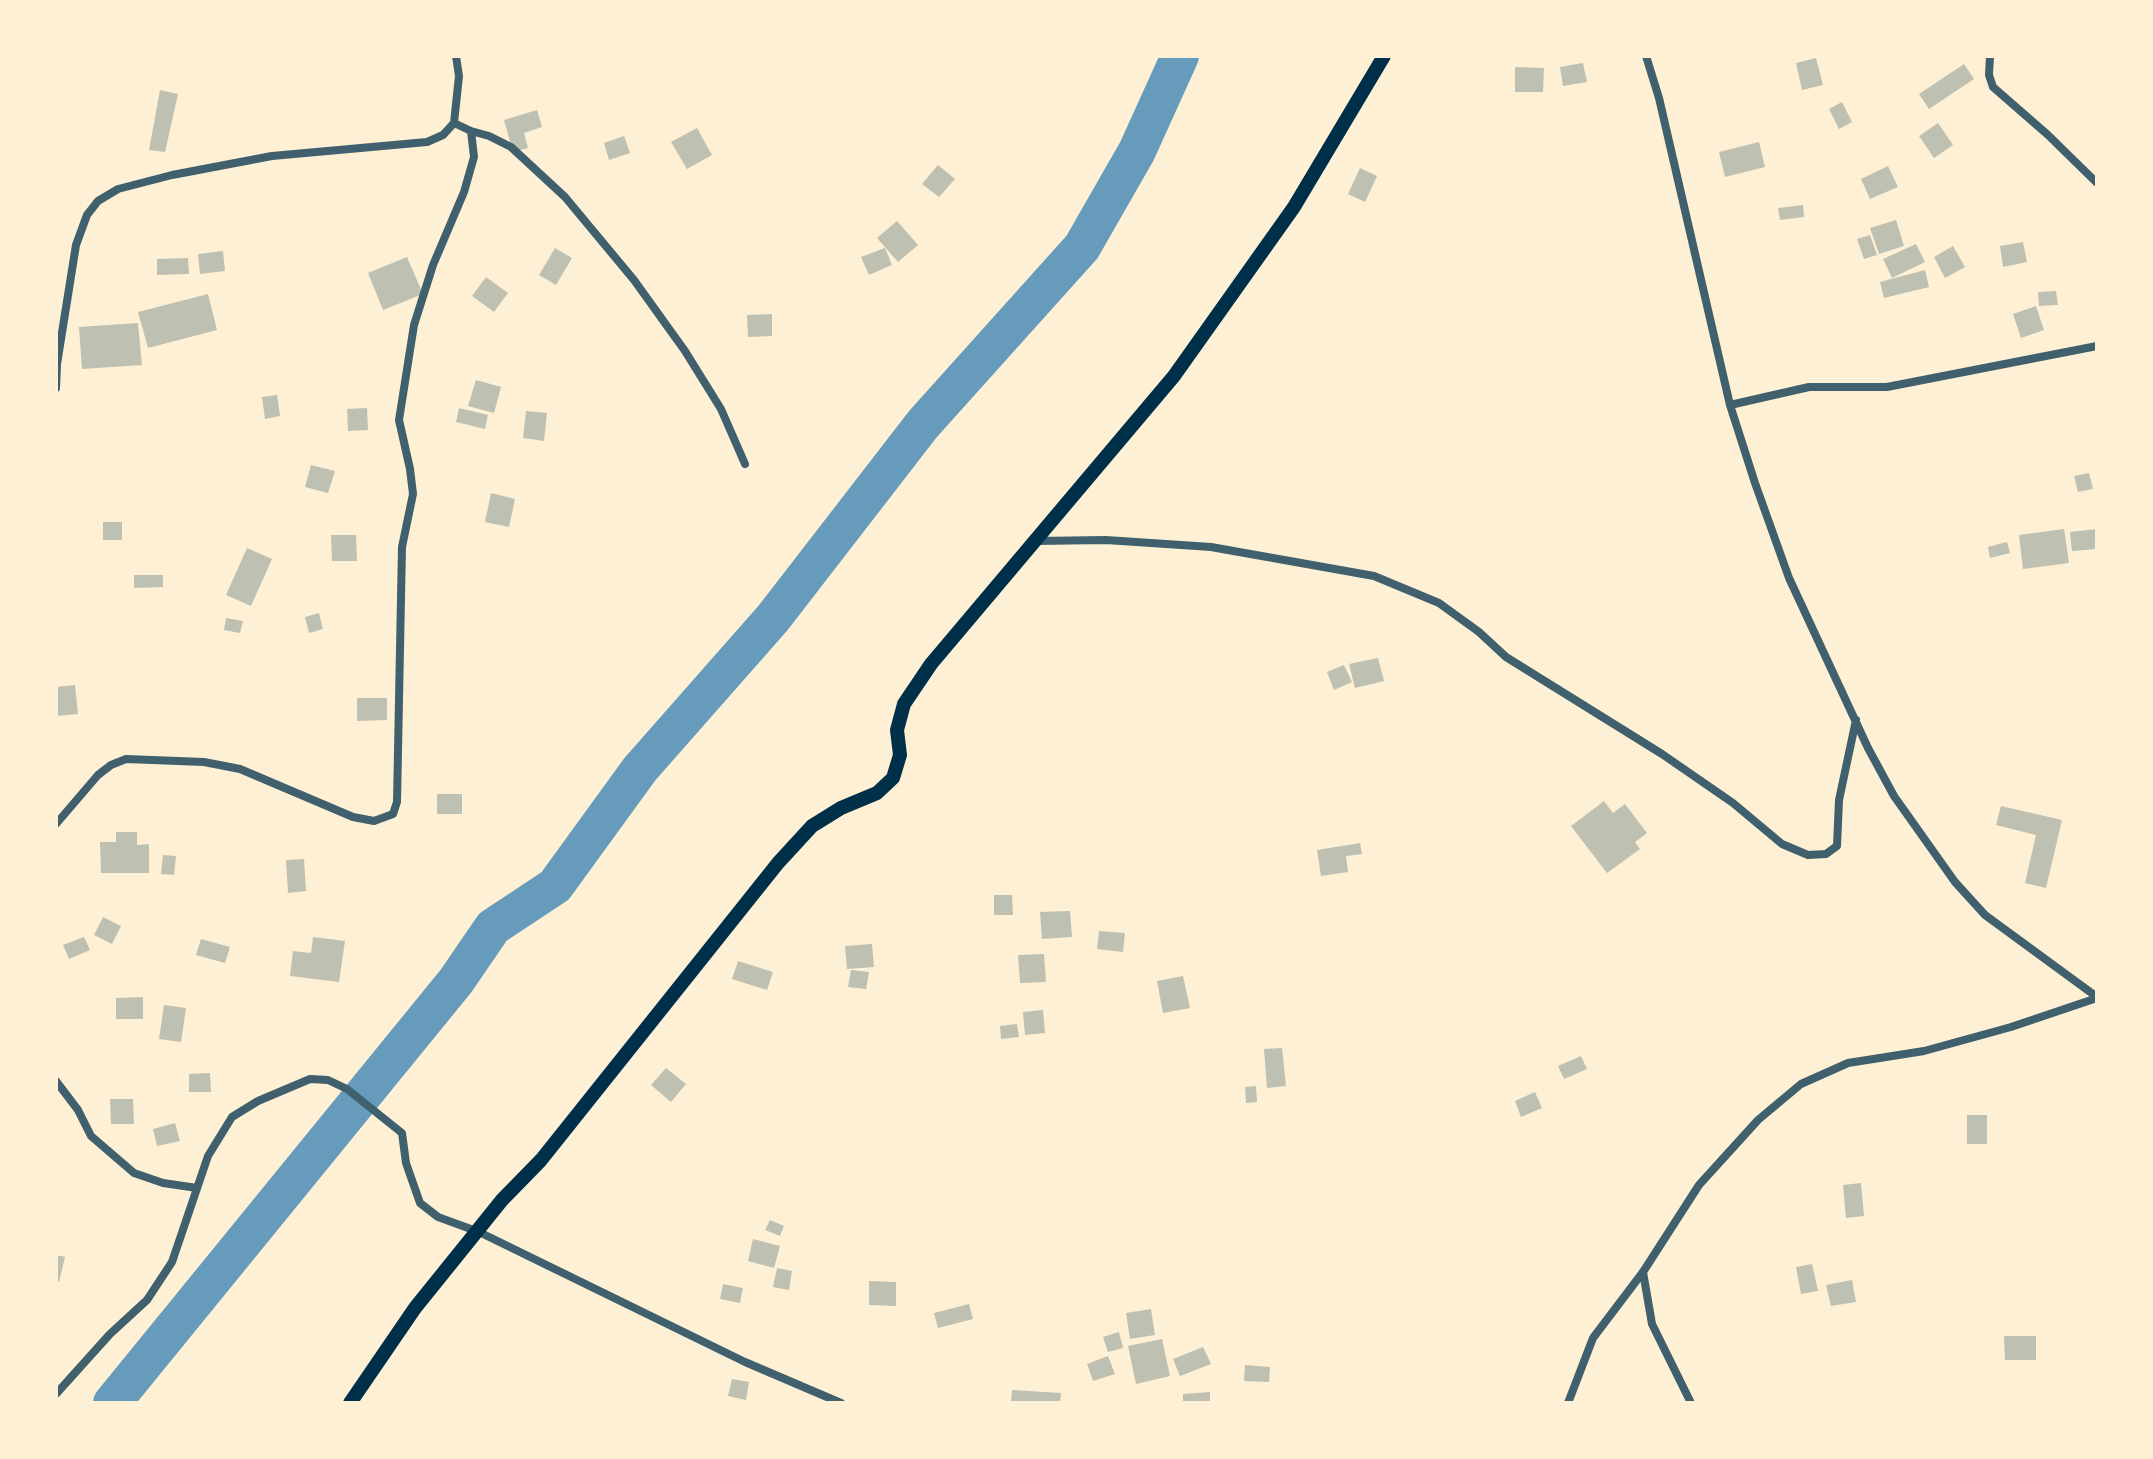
<!DOCTYPE html>
<style>
body{margin:0}
#map{position:relative;width:2153px;height:1459px;overflow:hidden;background:#fdf0d5;font-family:"PT Sans Narrow",sans-serif}
canvas{display:block}
.frame{position:absolute;inset:0;border:58px solid #fdf0d5;pointer-events:none}
</style>
<div id="map">
<canvas width="2153" height="1459"></canvas>
<div class="frame"></div>
</div>
<script>
const g = document.querySelector('canvas').getContext('2d');
g.lineJoin = 'round';
const toPath = rows => new Path2D(rows.map(r => 'M' + r).join(''));
function stroke(path, color, width, dash) { g.strokeStyle = color; g.lineWidth = width; g.lineCap = dash ? 'butt' : 'round'; g.setLineDash(dash || []); g.stroke(path); }
function paint(path, color) { g.fillStyle = color; g.fill(path, 'evenodd'); }
const river = toPath([
 [112,1403,456,981,493,927,555,886,640,769,773,618,923,424,1082,247,1137,151,1180,56]
]);
const building = toPath([
 [1816,58,1823,85,1802,90,1796,63],
 [1583,63,1587,82,1563,86,1560,67],
 [1964,64,1974,79,1929,109,1919,94],
 [1515,67,1544,68,1543,92,1515,92],
 [160,90,178,94,165,152,149,150],
 [1842,102,1852,122,1839,129,1829,109],
 [537,110,542,127,524,133,528,148,513,152,504,120],
 [1938,123,1953,145,1934,158,1919,136],
 [697,128,712,155,687,169,671,142],
 [624,136,630,153,609,160,604,143],
 [1759,142,1765,167,1725,177,1719,152],
 [938,165,955,179,939,197,922,184],
 [1888,166,1898,187,1870,199,1861,179],
 [1360,168,1377,176,1365,202,1348,194],
 [1803,205,1804,217,1780,220,1778,208],
 [1896,220,1904,246,1879,254,1870,228],
 [897,221,918,245,898,262,877,238],
 [1870,235,1877,255,1864,259,1857,239],
 [2023,242,2027,262,2003,267,2000,246],
 [1916,244,1925,262,1892,278,1883,259],
 [1953,246,1965,267,1945,278,1934,257],
 [555,248,572,258,556,285,539,275],
 [885,248,892,265,869,275,861,257],
 [223,251,225,271,200,274,198,254],
 [407,257,423,294,383,310,368,273],
 [188,258,189,274,157,275,157,259],
 [1925,270,1929,287,1884,298,1880,282],
 [486,277,508,293,494,312,472,296],
 [2056,291,2058,305,2039,306,2038,292],
 [208,294,217,330,148,348,138,312],
 [2036,306,2044,330,2021,338,2013,314],
 [772,314,772,336,748,337,747,315],
 [138,323,142,365,82,369,79,327],
 [476,380,501,387,494,413,468,406],
 [277,395,280,416,265,419,262,397],
 [367,408,368,430,348,431,347,409],
 [459,408,488,415,485,429,456,422],
 [526,411,547,413,544,441,523,438],
 [311,465,335,471,328,493,305,487],
 [2089,473,2093,489,2078,492,2074,476],
 [491,493,515,499,509,527,485,522],
 [103,522,122,522,122,540,103,540],
 [2064,529,2069,563,2023,569,2019,535],
 [2097,529,2097,549,2072,551,2070,532],
 [331,535,356,535,357,561,332,561],
 [2007,542,2010,553,1990,558,1988,547],
 [247,548,272,559,251,606,226,595],
 [134,575,163,575,163,587,134,588],
 [319,613,323,629,309,633,305,617],
 [226,618,243,621,240,633,224,630],
 [1378,658,1384,681,1355,688,1349,664],
 [1344,665,1352,682,1334,690,1327,672],
 [75,685,78,714,56,716,56,687],
 [357,698,387,698,387,720,357,721],
 [437,794,462,794,462,814,437,814],
 [1604,801,1613,813,1625,804,1647,833,1635,842,1640,849,1607,873,1571,826],
 [2001,806,2062,820,2046,888,2025,883,2036,835,1996,825],
 [116,832,137,832,137,845,149,844,149,873,101,873,100,842,116,842],
 [1360,843,1362,854,1346,856,1348,872,1321,876,1317,850],
 [163,855,176,856,174,875,161,874],
 [304,859,306,891,288,893,286,860],
 [994,895,1012,895,1013,915,994,915],
 [1070,911,1072,937,1042,939,1040,912],
 [103,917,121,926,112,944,94,935],
 [1099,931,1125,933,1123,952,1097,949],
 [84,937,90,950,69,959,63,945],
 [313,937,345,941,339,982,290,976,293,951,311,953],
 [201,939,230,947,225,963,196,955],
 [872,944,874,967,847,969,845,946],
 [1044,954,1046,982,1020,983,1018,955],
 [738,961,773,972,767,990,732,979],
 [851,970,869,972,866,989,848,987],
 [1183,976,1190,1008,1163,1013,1157,981],
 [143,997,143,1019,116,1019,116,998],
 [164,1005,186,1008,181,1042,159,1039],
 [1043,1010,1045,1033,1025,1035,1023,1012],
 [1017,1024,1019,1037,1001,1039,1000,1026],
 [1282,1048,1286,1086,1267,1088,1264,1049],
 [1581,1056,1587,1069,1564,1079,1558,1066],
 [666,1068,686,1084,671,1102,651,1085],
 [210,1073,211,1092,189,1092,189,1074],
 [1256,1086,1257,1102,1246,1103,1245,1087],
 [1535,1092,1542,1108,1521,1117,1515,1101],
 [110,1099,133,1099,134,1124,111,1124],
 [1967,1115,1987,1115,1987,1144,1967,1144],
 [175,1123,180,1141,157,1146,153,1129],
 [1861,1183,1864,1216,1846,1218,1843,1185],
 [770,1220,784,1226,780,1236,765,1230],
 [753,1239,780,1246,774,1268,748,1261],
 [56,1255,65,1257,59,1282,56,1282],
 [1812,1264,1818,1291,1801,1294,1796,1267],
 [777,1268,792,1271,789,1290,773,1287],
 [1852,1280,1856,1302,1831,1306,1826,1285],
 [869,1281,896,1282,896,1306,869,1305],
 [723,1284,743,1288,740,1303,720,1299],
 [969,1304,973,1319,938,1328,934,1313],
 [1151,1309,1155,1335,1130,1339,1126,1313],
 [1119,1332,1123,1348,1108,1352,1103,1337],
 [2004,1336,2036,1336,2036,1360,2005,1360],
 [1162,1339,1170,1376,1136,1384,1128,1346],
 [1203,1347,1211,1364,1180,1376,1173,1359],
 [1108,1356,1115,1374,1093,1381,1087,1364],
 [1245,1365,1270,1367,1269,1382,1244,1381],
 [732,1379,749,1382,746,1400,728,1396],
 [1012,1390,1061,1393,1060,1403,1011,1403],
 [1210,1392,1210,1403,1183,1403,1183,1394]
]);
const minor = toPath([
 [1646,56,1659,98,1730,405,1755,483,1789,578,1868,748,1894,796,1955,882,1985,915,2097,997],
 [1990,56,1989,75,1993,87,2048,135,2097,183],
 [471,131,489,136,511,147,565,197,634,280,685,351,721,409,745,464],
 [56,388,57,364,76,245,87,215,98,201,118,189,172,175,272,156,427,142,443,135,454,123,459,76,456,56],
 [1730,405,1809,387,1887,387,2097,346],
 [1034,541,1106,540,1211,547,1374,576,1439,603,1479,632,1506,657,1662,754,1733,803,1782,844,1808,855,1826,854,1837,846,1839,800,1856,720],
 [56,824,98,775,111,765,126,759,204,762,240,769,353,817,374,821,393,814,397,802,402,547,413,494,410,469,399,420,414,325,433,265,464,192,474,157,471,131,454,123],
 [56,1081,78,1110,91,1136,134,1173,163,1183,197,1188],
 [1643,1272,1652,1324,1691,1403],
 [56,1394,110,1334,147,1300,172,1262,208,1156,232,1117,258,1101,310,1079,328,1080,347,1089,402,1133,406,1163,420,1203,438,1217,479,1232,745,1362,841,1403],
 [1568,1403,1593,1338,1643,1272,1699,1185,1758,1120,1801,1084,1848,1063,1924,1051,2011,1027,2097,998]
]);
const secondary = toPath([
 [350,1403,415,1308,502,1200,541,1160,778,863,812,826,841,808,877,793,893,778,900,755,897,730,904,704,931,664,1174,376,1294,207,1384,56]
]);
stroke(river, '#669bbc', 38);
paint(building, '#bec0b2');
stroke(minor, '#3f606c', 8);
stroke(secondary, '#003049', 14);
</script>
